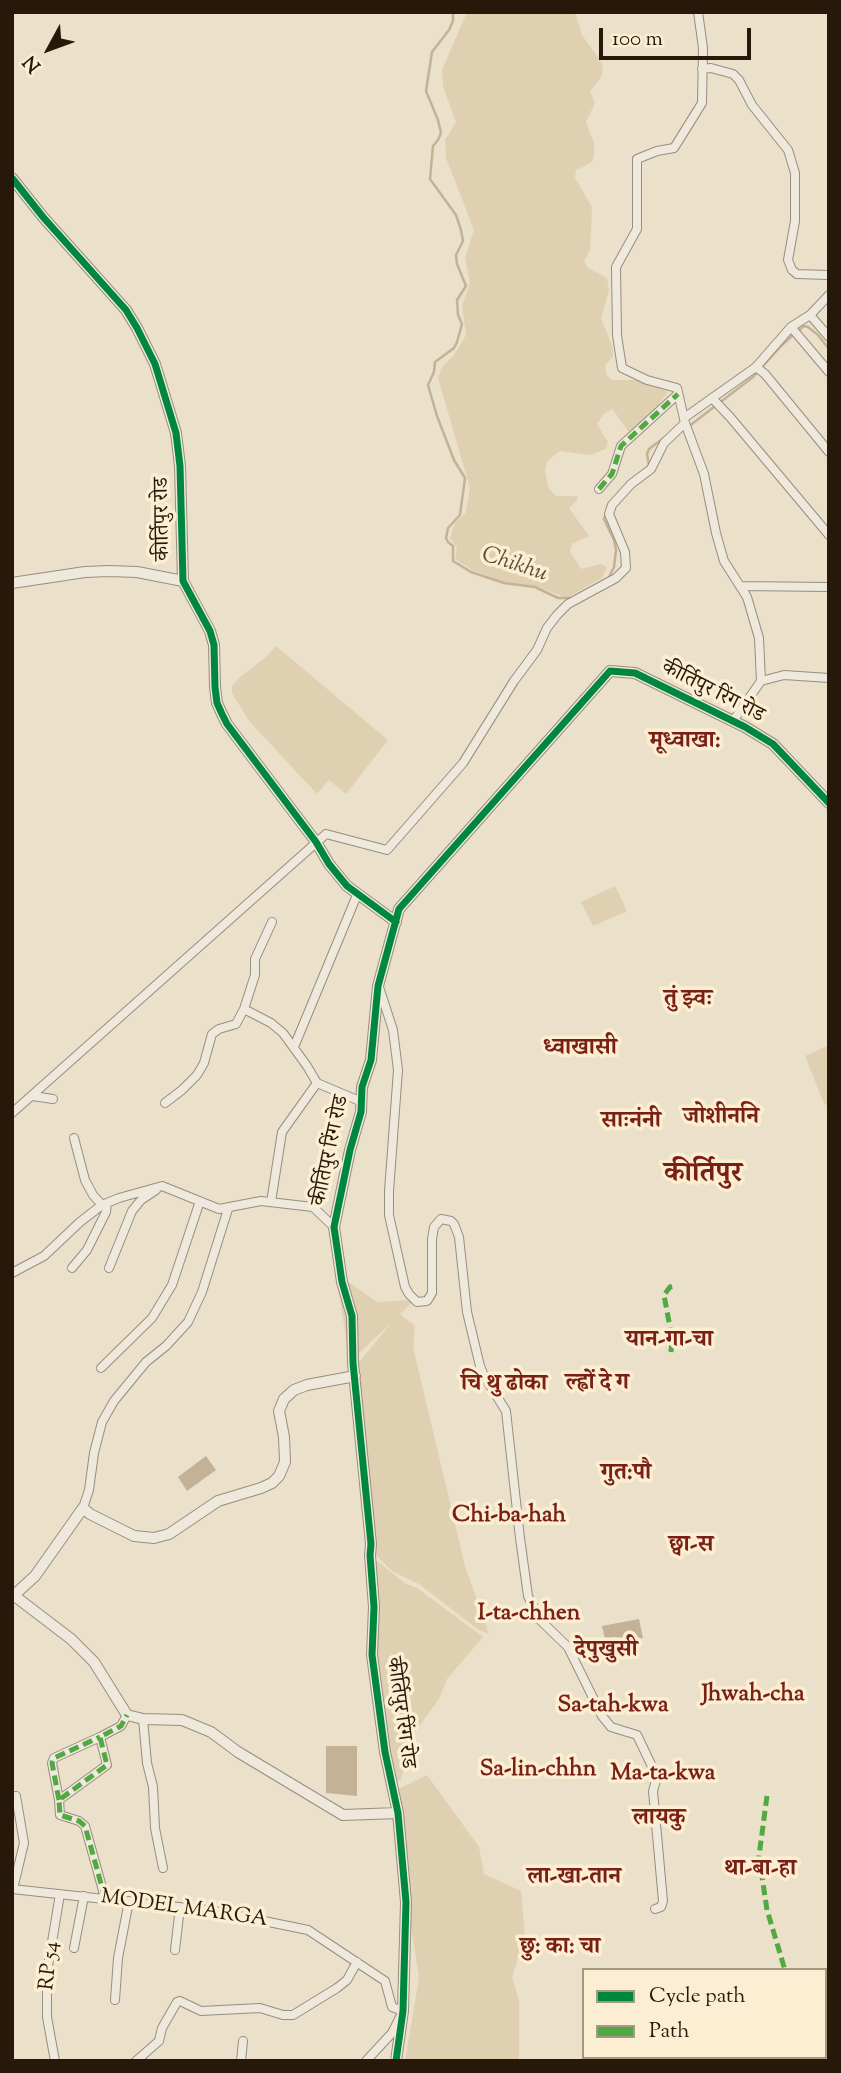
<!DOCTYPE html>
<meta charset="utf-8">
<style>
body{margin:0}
#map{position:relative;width:841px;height:2073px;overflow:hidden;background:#ebe0ca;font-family:"Sorts Mill Goudy",serif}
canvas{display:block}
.frame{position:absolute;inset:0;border:14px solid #281809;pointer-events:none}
.legend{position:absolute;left:582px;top:1968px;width:245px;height:91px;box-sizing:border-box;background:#fbeed3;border:2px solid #a79882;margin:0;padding:9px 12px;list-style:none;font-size:21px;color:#281809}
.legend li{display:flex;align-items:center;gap:14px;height:35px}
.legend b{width:35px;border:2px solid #a79882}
.north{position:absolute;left:14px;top:14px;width:70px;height:70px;-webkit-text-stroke:5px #fbeed3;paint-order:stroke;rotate:229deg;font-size:19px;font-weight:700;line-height:28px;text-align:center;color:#281809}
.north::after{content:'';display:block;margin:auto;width:24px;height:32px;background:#281809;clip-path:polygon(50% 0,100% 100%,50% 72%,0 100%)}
.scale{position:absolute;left:599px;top:28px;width:152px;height:32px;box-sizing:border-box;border:4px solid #281809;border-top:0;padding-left:9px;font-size:21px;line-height:24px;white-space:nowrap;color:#281809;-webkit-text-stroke:5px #fbeed3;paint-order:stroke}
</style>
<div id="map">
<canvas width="841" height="2073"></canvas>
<div class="frame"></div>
<ul class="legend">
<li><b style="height:9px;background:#00873e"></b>Cycle path</li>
<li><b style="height:9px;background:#53a941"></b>Path</li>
</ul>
<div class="north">N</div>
<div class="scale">100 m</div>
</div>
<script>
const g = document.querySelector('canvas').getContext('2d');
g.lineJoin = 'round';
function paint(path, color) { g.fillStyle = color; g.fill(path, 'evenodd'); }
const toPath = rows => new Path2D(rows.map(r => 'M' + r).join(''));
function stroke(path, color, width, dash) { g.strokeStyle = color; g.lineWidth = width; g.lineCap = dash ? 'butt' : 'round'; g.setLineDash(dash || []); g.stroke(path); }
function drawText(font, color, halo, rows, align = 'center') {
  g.font = font + ' "Sorts Mill Goudy","Noto Serif Devanagari",serif'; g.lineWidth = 7; g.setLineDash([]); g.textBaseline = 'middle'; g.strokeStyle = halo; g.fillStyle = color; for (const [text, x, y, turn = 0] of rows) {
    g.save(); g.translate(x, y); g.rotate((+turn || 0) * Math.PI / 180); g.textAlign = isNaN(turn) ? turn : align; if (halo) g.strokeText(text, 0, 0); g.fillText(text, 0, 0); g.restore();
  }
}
const green = toPath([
 [467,12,575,12,582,35,602,63,603,71,600,79,590,91,595,103,586,122,594,143,594,156,591,163,576,170,575,178,592,207,590,250,584,261,588,268,607,278,609,291,601,318,613,348,613,357,605,365,606,374,611,380,641,380,668,392,653,412,632,432,628,431,614,411,611,409,604,414,597,424,608,442,606,449,590,455,560,451,547,461,545,470,548,487,556,496,577,496,578,499,569,508,589,536,572,544,570,552,581,569,601,564,607,567,602,578,567,598,539,587,504,582,472,570,455,559,457,548,450,538,455,523,466,512,470,488,438,378,442,367,454,355,466,335,462,306,470,283,465,258,474,230,446,158,445,140,456,122,443,87,442,70],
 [276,646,388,740,346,794,329,780,317,794,249,721,232,693,232,686,239,678,267,656],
 [615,886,627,911,593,926,581,902],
 [829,1045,829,1109,823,1101,805,1056],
 [336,1273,377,1302,414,1300,400,1314,415,1326,413,1347,465,1566,489,1634,479,1630,419,1584,392,1571,374,1553,366,1550,349,1363,361,1360,392,1322,356,1356,349,1357],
 [373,1558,405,1583,417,1588,483,1637,447,1679,439,1699,411,1737,401,1780,390,1782,374,1715,371,1666],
 [427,1775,479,1847,484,1874,521,1891,525,1938,512,1977,519,2000,519,2061,405,2061,419,1978,390,1793]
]);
const water = toPath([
 [206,1456,216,1470,187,1491,178,1477],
 [639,1619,643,1638,606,1644,602,1626],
 [326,1746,357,1746,357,1796,326,1793]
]);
const stream = toPath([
 [453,12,453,21,449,30,432,52,426,91,438,120,441,133,438,140,433,146,430,179,456,215,461,230,463,241,456,255,457,264,466,286,457,300,458,315,462,324,457,342,454,348,435,362,434,372,428,385,437,416,454,460,465,478,460,515,448,528,446,538,448,542,453,546,453,561,471,572,504,583,535,587,558,598,572,598],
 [798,331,804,326,808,327,818,335,829,349],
 [688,427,753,377,781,346,793,335],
 [649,465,647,454,649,449,669,434],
 [608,579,614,567,616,550,614,540,604,519,608,506]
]);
const minor = toPath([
 [698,12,703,48,702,103,674,148,657,151,637,159,637,229,616,267,617,335,622,368,647,380,677,388,685,423,704,474,716,533,724,561,747,597,759,638,761,681],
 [702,69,711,68,733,74,739,80,752,105,788,150,795,173,795,221,788,260,792,270,797,274,829,275],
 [810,315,829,337],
 [791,327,829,372],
 [756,367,765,374,829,452],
 [712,398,730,417,829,535],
 [684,418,756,367,791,327,810,315,829,295],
 [599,489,612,474,621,446,678,394],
 [740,586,829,587],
 [733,721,761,681,784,675,829,678],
 [379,987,393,1030,398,1070,389,1191,389,1215,405,1287,409,1294,417,1302,427,1301,432,1293,432,1239,434,1227,441,1219,451,1221,454,1224,459,1237,467,1312,480,1366,484,1376,506,1411,520,1538,528,1596,539,1619,568,1647,602,1716,611,1727,637,1735,657,1777,653,1791,663,1901,661,1907,655,1909],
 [244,1009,271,1023,283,1033,307,1066,317,1083,362,1102],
 [294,1047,357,895],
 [32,1096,53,1099],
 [165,1103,182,1090,197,1075,204,1063,212,1034,219,1029,236,1024,244,1009,255,975,255,959,272,922],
 [12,1113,326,834,387,850,463,763,514,681,537,650,547,628,557,615,568,604,616,578,626,568,625,552,609,514,612,505,631,484,651,469,664,443,685,423],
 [74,1138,85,1180,93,1195,102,1205],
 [271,1202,282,1132,317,1083],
 [72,1268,87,1250,106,1212,107,1203],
 [109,1268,132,1211,141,1200,156,1190],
 [12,1273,44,1256,80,1222,102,1205,119,1198,162,1186,219,1209,261,1201,313,1207,334,1227],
 [101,1368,152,1318,172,1285,200,1201],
 [83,1508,89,1490,94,1453,102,1422,114,1401,146,1362,166,1346,188,1322,202,1292,228,1209],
 [143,1719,147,1763,153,1787,155,1828,163,1868],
 [59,1800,52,1763,54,1758,100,1737],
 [12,1889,215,1911,308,1930,385,1981,392,2007,403,2011,392,2033,366,2061],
 [13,1889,24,1843,16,1796],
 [105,1898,85,1826,79,1821,60,1815,59,1800,107,1765,100,1737,121,1726,127,1715],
 [74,1948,84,1896],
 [175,1950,180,1907],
 [115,2000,118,1958,129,1901],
 [55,2061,47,2017,47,1972,60,1894],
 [136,2061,159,2041,162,2028,177,2002,180,2001,201,2011,260,2008,283,2015,293,2015,337,1988,347,1980,357,1962],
 [241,2061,243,2041]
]);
const tertiary = toPath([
 [12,178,43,217,126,310,137,328,155,364,176,433,180,466,183,581,210,631,214,645,215,687,217,703,222,714,227,724,316,842,329,864,347,886,396,922],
 [12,583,85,572,109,571,137,572,183,581],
 [12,1594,71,1639,94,1662,127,1715,143,1719,182,1720,211,1732,238,1752,343,1815,398,1813],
 [12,1597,35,1576,83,1508,90,1514,134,1536,154,1538,169,1534,218,1501,261,1488,272,1483,279,1476,285,1462,284,1437,279,1411,284,1399,294,1390,307,1385,355,1376],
 [396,2061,403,2011,406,1902,398,1813,385,1752,372,1655,374,1607,370,1555,371,1544,353,1363,352,1316,342,1282,334,1227,350,1150,361,1112,362,1087,371,1060,378,986,399,909,610,671,635,673,745,727,773,744,829,803]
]);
const quiet = toPath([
 [599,489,612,474,621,446,678,394],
 [671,1352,672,1338,664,1295,670,1287,674,1286],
 [767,1796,759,1856,767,1910,785,1970],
 [59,1800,52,1763,54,1758,100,1737],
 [105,1898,85,1826,79,1821,60,1815,59,1800,107,1765,100,1737,121,1726,127,1715]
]);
const cycleway = toPath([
 [12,178,43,217,126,310,137,328,155,364,176,433,180,466,183,581,210,631,214,645,215,687,217,703,222,714,227,724,316,842,329,864,347,886,396,922],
 [396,2061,403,2011,406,1902,398,1813,385,1752,372,1655,374,1607,370,1555,371,1544,353,1363,352,1316,342,1282,334,1227,350,1150,361,1112,362,1087,371,1060,378,986,399,909,610,671,635,673,745,727,773,744,829,803]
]);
const streetNames = [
 ["कीर्तिपुर रोड",164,519,-91],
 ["कीर्तिपुर रिंग रोड",712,693,27],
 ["कीर्तिपुर रिंग रोड",332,1151,-78],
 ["कीर्तिपुर रिंग रोड",399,1713,82],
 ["MODEL MARGA",184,1910,8],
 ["RP 54",51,1966,-84]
];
const waterNames = [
 ["Chikhu",514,566,18]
];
const neighbourhoodNames = [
 ["मूध्वाखा:",685,743],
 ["तुं झ्वः",688,1001],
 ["ध्वाखासी",580,1050],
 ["जोशीननि",721,1119],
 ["साःनंनी",631,1123],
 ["यान-गा-चा",669,1342],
 ["ल्ह्वों दे ग",597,1385],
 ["चि थु ढोका",504,1386],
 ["गुत:पौ",626,1475],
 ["Chi-ba-hah",509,1517],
 ["छ्वा-स",691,1547],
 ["I-ta-chhen",529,1615],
 ["देपुखुसी",606,1652],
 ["Jhwah-cha",753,1696],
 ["Sa-tah-kwa",613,1707],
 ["Sa-lin-chhn",538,1771],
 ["Ma-ta-kwa",663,1775],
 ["लायकु",659,1820],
 ["था-बा-हा",760,1871],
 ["ला-खा-तान",574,1879],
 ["छु: का: चा",560,1949]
];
const districtNames = [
 ["कीर्तिपुर",703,1176]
];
paint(green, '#dfd0b2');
paint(water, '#c3b296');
stroke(stream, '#c3b296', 2.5);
stroke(minor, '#968e7f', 10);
stroke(tertiary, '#968e7f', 12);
stroke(minor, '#eee8dd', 8);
stroke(tertiary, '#eee8dd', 10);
stroke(quiet, '#53a941', 5, [10, 5]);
stroke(cycleway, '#00873e', 7);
drawText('21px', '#281809', '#fbeed3', streetNames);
drawText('italic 23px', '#5f4e38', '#fbeed3', waterNames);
drawText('bold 23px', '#7a1f14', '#fbeed3', neighbourhoodNames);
drawText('bold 28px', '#7a1f14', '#fbeed3', districtNames);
</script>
